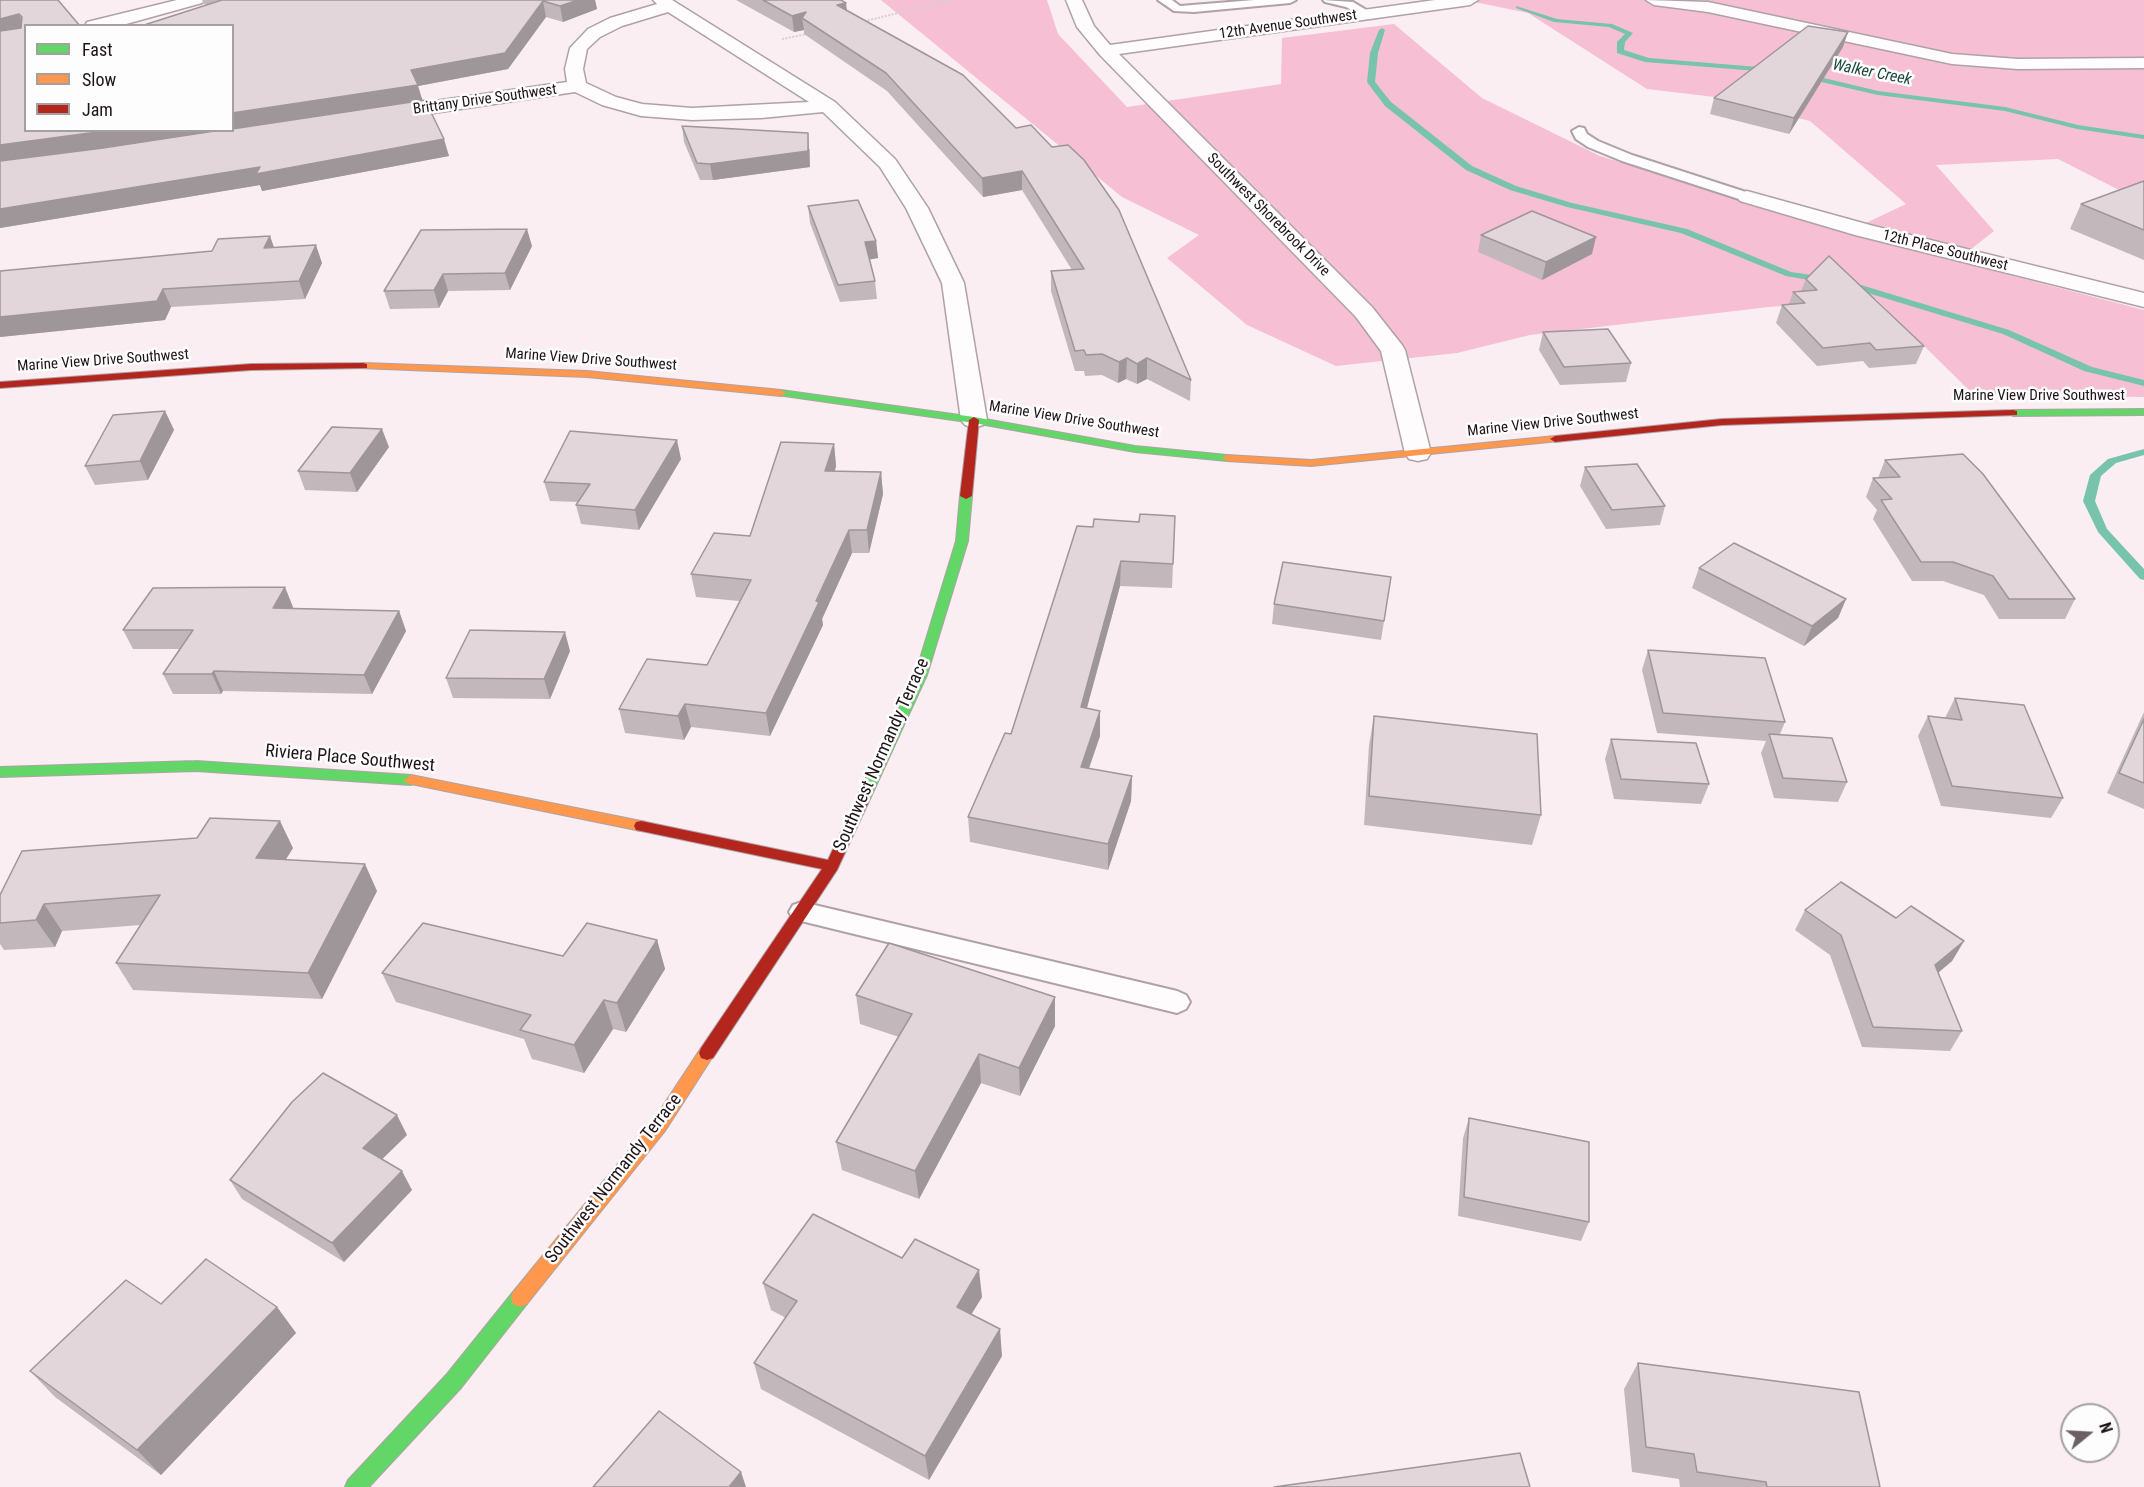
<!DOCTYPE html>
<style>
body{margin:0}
#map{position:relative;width:2144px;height:1487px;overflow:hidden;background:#faeef2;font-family:"Roboto Condensed",sans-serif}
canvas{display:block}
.legend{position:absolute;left:24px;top:24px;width:210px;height:108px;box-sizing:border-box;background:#fdfdfd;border:2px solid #a49fa1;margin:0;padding:8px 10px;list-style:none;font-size:18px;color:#1f1317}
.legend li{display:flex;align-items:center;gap:12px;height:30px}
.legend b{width:30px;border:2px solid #a49fa1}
.north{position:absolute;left:2060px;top:1403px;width:60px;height:60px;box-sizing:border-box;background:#fdfdfd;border:2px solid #a49fa1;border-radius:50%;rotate:72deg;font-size:16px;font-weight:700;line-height:24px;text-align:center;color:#1f1317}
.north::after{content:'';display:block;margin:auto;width:21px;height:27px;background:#6c6064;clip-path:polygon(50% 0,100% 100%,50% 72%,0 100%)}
</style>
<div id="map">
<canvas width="2144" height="1487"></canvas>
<ul class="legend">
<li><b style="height:8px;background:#63d668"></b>Fast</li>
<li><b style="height:8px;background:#ff974d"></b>Slow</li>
<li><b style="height:8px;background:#b3261e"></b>Jam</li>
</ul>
<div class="north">N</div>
</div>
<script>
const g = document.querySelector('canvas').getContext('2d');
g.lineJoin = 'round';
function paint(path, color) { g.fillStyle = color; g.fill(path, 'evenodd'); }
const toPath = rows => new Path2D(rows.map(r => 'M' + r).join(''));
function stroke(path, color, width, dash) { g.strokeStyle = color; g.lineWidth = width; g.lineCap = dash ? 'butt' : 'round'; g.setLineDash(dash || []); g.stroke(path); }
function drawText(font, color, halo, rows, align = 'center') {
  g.font = font + ' "Roboto Condensed",sans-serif'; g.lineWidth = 5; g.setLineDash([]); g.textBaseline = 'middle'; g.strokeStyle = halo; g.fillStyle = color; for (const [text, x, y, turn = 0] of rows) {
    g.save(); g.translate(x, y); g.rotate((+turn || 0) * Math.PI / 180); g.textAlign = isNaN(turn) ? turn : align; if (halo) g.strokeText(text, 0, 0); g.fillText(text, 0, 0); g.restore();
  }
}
const forest = toPath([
 [881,0,1047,0,1058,34,1127,107,1281,84,1282,38,1394,24,1482,98,1600,156,1847,232,1906,204,1810,121,1715,97,1647,89,1528,13,1465,0,2144,0,2144,195,2125,193,2058,159,1936,165,1994,231,1956,261,2144,310,2144,397,1973,394,1876,299,1769,307,1530,335,1457,353,1336,366,1247,325,1167,258,1199,235,1122,197]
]);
const stream = toPath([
 [1516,6,1557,19,1612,24,1633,33,1625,42,1624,50,1649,58,1770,68,1774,70,1770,72,1645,62,1617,53,1617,42,1625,34,1609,27,1554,22,1516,8,1516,6],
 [1382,28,1385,30,1378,53,1375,82,1391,102,1472,166,1516,186,1572,203,1687,229,1791,272,1826,277,1831,280,1826,283,1786,276,1681,233,1567,207,1510,190,1466,170,1385,106,1367,82,1370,53,1379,30,1382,28],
 [1807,74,1878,91,2005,107,2078,125,2144,135,2144,139,2077,129,2005,111,1878,95,1804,78,1804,74,1807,74],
 [1848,281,2009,330,2092,367,2144,380,2144,386,2084,371,2003,334,1845,286,1843,284,1848,281],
 [2144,449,2144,455,2116,463,2101,476,2095,501,2107,529,2144,569,2144,580,2140,579,2098,532,2083,501,2090,475,2108,459,2144,449]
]);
const path = toPath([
 [861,22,952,0],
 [782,39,807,34]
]);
const lane = toPath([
 [1158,0,1172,0,1180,6,1254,0,1296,0,1290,3,1194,12,1174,11,1158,0],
 [1323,0,1353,2,1373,14,1367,17,1363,16,1346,7,1325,2,1323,0],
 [1579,127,1584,128,1587,134,1598,141,1632,155,1752,194,1754,197,1752,200,1742,200,1622,161,1588,147,1576,139,1572,131,1579,127],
 [802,902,1177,991,1186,995,1190,1002,1186,1009,1177,1013,793,919,789,912,793,905,802,902]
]);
const street = toPath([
 [177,0,204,0,202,3,119,26,85,26,87,22,177,0],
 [653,0,672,0,835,102,895,159,928,208,964,283,987,420,983,425,974,428,965,425,961,420,942,283,906,208,880,167,823,112,761,118,692,120,641,116,602,105,575,92,386,120,379,118,377,114,379,110,386,108,567,82,565,69,570,48,588,29,610,18,657,4,653,0],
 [668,12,809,102,692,108,642,104,616,97,586,83,583,69,587,49,600,37,622,26,668,12],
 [1066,0,1082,0,1094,26,1110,45,1435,0,1478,0,1470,5,1119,54,1372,307,1402,345,1405,350,1431,453,1427,459,1418,461,1409,459,1405,453,1381,351,1356,317,1100,55,1077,27,1066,0],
 [1646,0,1708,2,1952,54,2018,59,2144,58,2144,68,2018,69,1952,64,1708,12,1654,5,1646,0],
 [1747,191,1870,225,2144,293,2144,307,1855,235,1740,201,1737,197,1740,193,1747,191]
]);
const fast = toPath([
 [781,390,974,417,1135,446,1227,455,1232,458,1227,461,1135,452,974,423,777,395,776,393,781,390],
 [2144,409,2144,415,2013,416,2008,413,2013,410,2144,409],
 [966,493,972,496,968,541,927,675,869,801,867,805,857,805,855,801,915,675,956,541,960,496,966,493],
 [196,761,411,775,418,780,411,785,196,771,0,777,0,767,196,761],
 [520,1289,527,1292,529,1298,527,1304,461,1388,369,1487,345,1487,348,1480,447,1374,513,1292,520,1289]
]);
const slow = toPath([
 [363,363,587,371,781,390,786,393,781,396,587,377,359,368,359,364,363,363],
 [1555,436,1559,437,1559,441,1311,466,1227,461,1222,458,1227,455,1311,460,1555,436],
 [411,775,646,822,648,826,646,830,641,831,406,783,404,780,411,775],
 [707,1046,713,1048,715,1053,665,1131,527,1304,520,1307,513,1304,511,1298,513,1292,653,1121,701,1048,707,1046]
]);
const jam = toPath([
 [363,363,367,364,367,368,251,370,0,388,0,382,251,364,363,363],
 [2013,410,2017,411,2017,415,1722,425,1555,442,1550,439,1555,436,1722,419,2013,410],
 [974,417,979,420,972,496,966,499,960,496,969,420,974,417],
 [862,796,869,801,837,870,713,1058,707,1060,701,1058,699,1053,701,1048,822,869,641,831,636,830,634,826,636,822,641,821,828,860,855,801,862,796]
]);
const wall = toPath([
 [0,0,58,0,26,130,206,5,204,4,202,0,595,0,597,9,563,22,546,17,508,69,418,86,422,100,449,156,262,191,260,185,0,228],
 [736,0,841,0,847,10,963,75,1191,380,1190,401,1147,379,1137,384,1126,379,1118,383,1102,375,1085,376,1084,371,1075,371,1051,291,1051,271,1072,270,1022,190,983,197,887,91,804,34,804,30,794,32],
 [1843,47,1789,134,1710,114,1714,98],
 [682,126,810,149,810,167,713,180,700,180,684,142],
 [2144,181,2144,260,2070,229,2081,204],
 [808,206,876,241,878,258,870,259,875,281,877,299,840,302,810,223],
 [1481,235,1592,254,1542,280,1478,252],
 [270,236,274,247,322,263,305,299,171,307,165,320,0,337,0,271,212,251],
 [532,246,510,290,448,291,439,308,390,309,384,291],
 [1806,279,1924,346,1916,364,1869,368,1863,361,1817,366,1776,323,1782,305,1789,304,1793,292,1801,291],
 [1543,332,1631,363,1626,382,1560,385,1539,350],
 [165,411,174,430,148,480,95,485,85,466],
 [834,444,836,466,835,471,881,472,883,494,869,553,852,553,822,619,823,625,770,736,691,727,684,740,625,733,619,709,707,665,739,601,696,597,691,574,750,536],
 [389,447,357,492,305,490,298,471],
 [681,459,639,530,581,524,576,505,578,502,550,501,544,482],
 [1885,460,2075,599,2065,619,1999,619,1984,595,1943,581,1912,581,1873,519,1877,510,1866,497,1873,478,1878,478],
 [1585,467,1665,506,1660,525,1606,529,1580,486],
 [1175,516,1172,588,1120,586,1087,708,1100,736,1089,769,1132,776,1131,801,1108,870,970,842,968,817,1011,734,1093,527],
 [1699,568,1846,599,1838,618,1804,646,1692,588],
 [1274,604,1384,621,1381,640,1272,624],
 [293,607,292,608,399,611,406,631,372,694,223,691,221,694,173,694,163,674,179,649,133,649,123,630],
 [1648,650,1785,722,1780,734,1847,782,1838,802,1774,798,1761,753,1766,741,1657,733,1642,670],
 [570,651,550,699,453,698,446,678],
 [1955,698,2063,798,2051,818,1941,806,1918,736,1928,716,1945,718],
 [2144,712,2144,809,2107,793],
 [1374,716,1541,815,1532,845,1364,825,1369,745],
 [1611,739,1709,784,1701,804,1614,799,1605,759],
 [293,848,285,860,377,891,322,999,133,990,116,963,141,925,62,931,55,947,4,950,0,944,0,895],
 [1805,910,1896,918,1964,941,1952,961,1938,972,1962,1031,1950,1051,1862,1047,1830,955,1795,930],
 [657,940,665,969,626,1032,613,1029,584,1073,532,1059,524,1039,396,1002,382,973,563,956],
 [856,995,1055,997,1055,1026,1020,1096,981,1083,919,1199,842,1170,836,1142,899,1037,860,1024],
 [1469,1118,1589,1222,1581,1241,1458,1216,1463,1138],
 [407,1135,382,1159,412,1190,344,1262,242,1199,230,1180],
 [763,1283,982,1297,971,1315,1002,1356,929,1480,761,1389,754,1363,786,1318,771,1310],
 [277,1307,296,1333,161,1475,55,1397,30,1371],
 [1638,1363,1880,1487,1680,1487,1679,1479,1632,1472,1624,1389]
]);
const shadedWall = toPath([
 [578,0,595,0,597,9,563,22,560,6],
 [543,1,546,17,508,69,418,86,423,102,232,130,232,113,411,70],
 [846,3,848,19,837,5],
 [806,12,802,18,804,30,794,32,792,16],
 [19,14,26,30,0,36,0,19],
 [1848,32,1843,47,1789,134,1794,118],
 [112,130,231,130,0,163,0,145],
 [808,133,810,167,713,180,710,164],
 [444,139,449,156,262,191,260,185,0,228,0,209,260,167],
 [1022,171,1022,190,983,197,982,178],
 [527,229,532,246,510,290,505,273],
 [270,236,276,254,264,248],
 [1596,237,1592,254,1542,280,1546,262],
 [876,241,878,258,867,260,865,242],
 [316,245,322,263,305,299,299,281],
 [443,274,448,291,439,308,434,290],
 [163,289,171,307,165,320,0,337,0,317],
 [1127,358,1126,379,1118,383,1119,362],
 [1147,358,1147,379,1137,384,1137,364],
 [165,411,174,430,148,480,140,461],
 [382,429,389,447,357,492,350,473],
 [677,440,681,459,639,530,635,510],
 [834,444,836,466,828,493,825,471],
 [881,472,883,494,869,553,867,530],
 [849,530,852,553,822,619,823,625,770,736,766,713],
 [1121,561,1120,586,1080,733,1081,707],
 [285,587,293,607,281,627,273,608],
 [1846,599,1838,618,1804,646,1812,626],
 [399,611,406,631,372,694,364,675],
 [565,632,570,651,550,699,544,679],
 [214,671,223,691,221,694,212,674],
 [685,704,691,727,684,740,678,716],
 [1100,711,1100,736,1080,793,1081,767],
 [1132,776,1131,801,1108,870,1108,844],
 [280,821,293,848,270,885,256,858],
 [365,864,377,891,322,999,308,973],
 [44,904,62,931,55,947,36,920],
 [657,940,665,969,626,1032,617,1003],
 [1964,941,1952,961,1924,985,1935,965],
 [1055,997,1055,1026,1020,1096,1019,1068],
 [604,1000,613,1029,584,1073,574,1045],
 [979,1054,981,1083,919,1199,915,1171],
 [397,1115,407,1135,373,1168,363,1148],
 [402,1171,412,1190,344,1262,332,1243],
 [979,1270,982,1297,959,1334,957,1307],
 [277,1307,296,1333,161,1475,137,1450],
 [1000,1329,1002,1356,929,1480,925,1456],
 [741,1472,746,1487,729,1487]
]);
const building = toPath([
 [0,0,58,0,80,26,26,26,26,130,112,130,0,145,0,31,21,28,22,17,19,14,0,19,0,0],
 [222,0,578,0,560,6,543,1,505,53,411,70,418,85,232,113,232,26,141,26,222,0],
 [763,0,841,0,846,3,837,5,963,75,1016,128,1031,125,1052,147,1068,145,1084,160,1119,210,1191,380,1147,358,1137,364,1127,358,1119,362,1102,354,1086,355,1084,350,1075,351,1051,271,1084,269,1022,171,982,178,886,73,802,18,806,12,792,16,763,0],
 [1808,26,1848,32,1794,118,1714,98,1808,26],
 [425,100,444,139,256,174,260,167,0,209,0,161,103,148,221,130,232,130,232,129,425,100],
 [682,126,808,133,808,151,710,164,697,163,682,126],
 [2144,181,2144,230,2081,204,2144,181],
 [858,200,876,241,865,242,875,281,838,285,808,206,858,200],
 [1532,211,1596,237,1546,262,1481,235,1532,211],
 [527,229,505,273,443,274,434,290,384,291,421,230,527,229],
 [270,236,264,248,316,245,299,281,163,289,157,301,0,317,0,271,212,251,218,239,270,236],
 [1829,256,1924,346,1876,350,1870,343,1823,348,1782,305,1805,303,1793,292,1817,290,1806,279,1829,256],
 [1608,329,1631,363,1564,367,1543,332,1608,329],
 [165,411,140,461,85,466,113,415,165,411],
 [332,427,382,429,350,473,298,471,332,427],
 [570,431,677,440,635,510,576,505,590,484,544,482,570,431],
 [781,442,834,444,825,471,881,472,867,530,849,530,816,601,819,602,766,713,685,704,678,716,619,709,647,659,707,665,751,580,691,574,714,533,750,536,781,442],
 [1963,454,1983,474,2075,599,2009,599,1993,576,1953,562,1921,562,1881,500,1892,499,1873,478,1900,477,1885,460,1963,454],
 [1637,464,1665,506,1612,510,1585,467,1637,464],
 [1140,514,1175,516,1173,564,1121,561,1081,707,1100,711,1081,767,1132,776,1108,844,968,817,1005,733,1011,734,1077,526,1093,527,1094,519,1139,522,1140,514],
 [1734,543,1846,599,1812,626,1699,568,1734,543],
 [1283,562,1391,577,1384,621,1274,604,1283,562],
 [285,587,273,608,399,611,364,675,214,671,212,674,163,674,193,630,123,630,153,588,285,587],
 [470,630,565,632,544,679,446,678,470,630],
 [1648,650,1765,658,1785,722,1663,713,1648,650],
 [1955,698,2024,705,2063,798,1952,786,1928,716,1962,720,1955,698],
 [1374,716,1537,734,1541,815,1369,796,1374,716],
 [2144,719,2144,783,2119,773,2144,719],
 [1769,734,1832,738,1847,782,1783,778,1769,734],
 [1611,739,1696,743,1709,784,1621,779,1611,739],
 [210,818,280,821,256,858,365,864,308,973,116,963,160,895,44,904,36,920,0,923,0,895,22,851,197,838,210,818],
 [1841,882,1896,918,1911,906,1964,941,1935,965,1962,1031,1873,1027,1841,935,1805,910,1841,882],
 [423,923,563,956,587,923,657,940,617,1003,604,1000,574,1045,520,1030,531,1015,382,973,423,923],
 [889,943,1055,997,1019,1068,979,1054,915,1171,836,1142,912,1014,856,995,889,943],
 [323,1073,397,1115,363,1148,402,1171,332,1243,230,1180,292,1102,323,1073],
 [1469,1118,1589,1142,1589,1222,1464,1197,1469,1118],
 [813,1214,902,1258,915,1239,979,1270,957,1307,1000,1329,925,1456,754,1363,797,1301,763,1283,813,1214],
 [206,1259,277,1307,137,1450,30,1371,126,1280,161,1304,206,1259],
 [1638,1363,1859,1392,1880,1487,1767,1487,1766,1482,1697,1472,1694,1454,1646,1447,1638,1363],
 [659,1411,741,1472,729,1487,593,1487,659,1411],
 [1520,1453,1530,1487,1274,1487,1520,1453]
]);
const farStreetnames = [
 ["12th Avenue Southwest",1288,25,-8],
 ["Brittany Drive Southwest",485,100,-8],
 ["Southwest Shorebrook Drive",1268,215,45],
 ["12th Place Southwest",1945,251,14],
 ["Marine View Drive Southwest",591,360,4],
 ["Marine View Drive Southwest",103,361,-4],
 ["Marine View Drive Southwest",2039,396],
 ["Marine View Drive Southwest",1074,420,9],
 ["Marine View Drive Southwest",1553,423,-6]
];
const farWaternames = [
 ["Walker Creek",1872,73,11]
];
const streetNames = [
 ["Southwest Normandy Terrace",882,755,-66],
 ["Riviera Place Southwest",350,759,5],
 ["Southwest Normandy Terrace",614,1179,-52]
];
paint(forest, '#f6bfd3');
paint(stream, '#78c3ac');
stroke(lane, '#aea2a6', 4);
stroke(street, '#aea2a6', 3);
stroke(fast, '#aea2a6', 2);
stroke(slow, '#aea2a6', 2);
stroke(jam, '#aea2a6', 2);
stroke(path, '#d5d0d2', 2, [2, 1.5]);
paint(lane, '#fefcfd');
paint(street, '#fefcfd');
paint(fast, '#63d668');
paint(slow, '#ff974d');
paint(jam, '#b3261e');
paint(wall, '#c2b8bb');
paint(shadedWall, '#9e9699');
paint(building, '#e2d6da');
stroke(building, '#9e9699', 1.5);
drawText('15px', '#1f1317', '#fdfdfd', farStreetnames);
drawText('italic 16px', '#184738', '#fdfdfd', farWaternames);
drawText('18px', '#1f1317', '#fdfdfd', streetNames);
</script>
